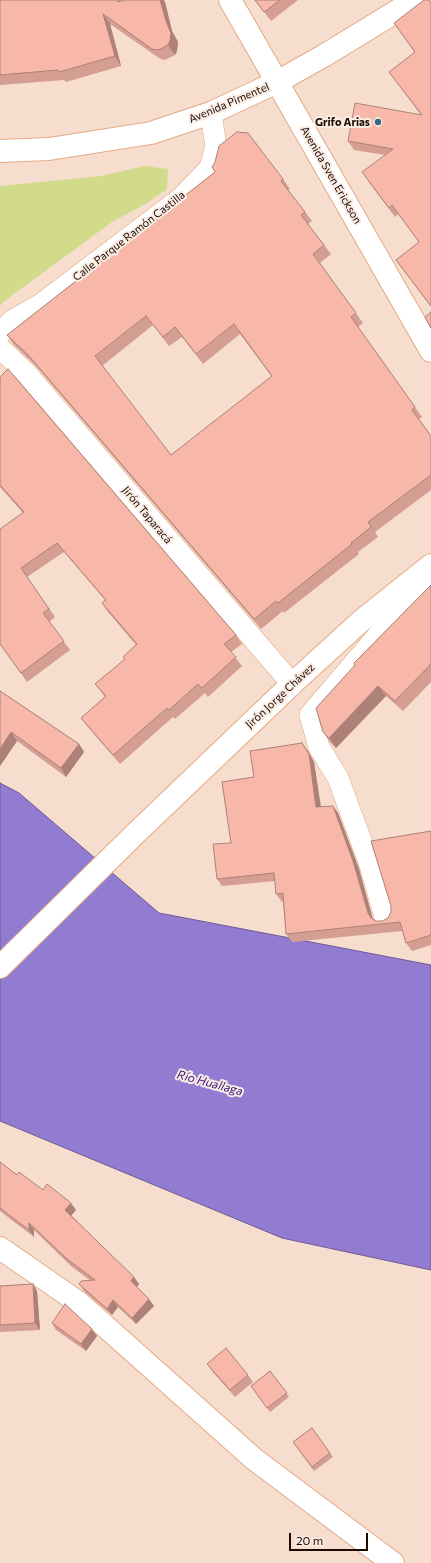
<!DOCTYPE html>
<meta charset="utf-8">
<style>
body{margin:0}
#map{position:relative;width:431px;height:1563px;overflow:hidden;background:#f6ddce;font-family:Commissioner,sans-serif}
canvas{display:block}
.scale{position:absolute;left:289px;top:1533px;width:79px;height:18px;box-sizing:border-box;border:2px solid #1d0900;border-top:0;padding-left:5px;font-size:12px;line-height:14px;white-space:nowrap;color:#1d0900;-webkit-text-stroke:3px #faede5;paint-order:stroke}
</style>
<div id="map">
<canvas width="431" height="1563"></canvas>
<div class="scale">20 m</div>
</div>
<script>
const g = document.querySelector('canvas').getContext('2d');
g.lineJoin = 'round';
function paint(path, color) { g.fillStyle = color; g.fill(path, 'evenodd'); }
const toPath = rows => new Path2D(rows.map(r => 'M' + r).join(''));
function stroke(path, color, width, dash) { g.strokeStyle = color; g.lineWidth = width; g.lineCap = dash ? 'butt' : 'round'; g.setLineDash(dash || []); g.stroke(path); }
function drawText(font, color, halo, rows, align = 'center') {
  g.font = font + ' Commissioner,sans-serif'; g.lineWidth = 4; g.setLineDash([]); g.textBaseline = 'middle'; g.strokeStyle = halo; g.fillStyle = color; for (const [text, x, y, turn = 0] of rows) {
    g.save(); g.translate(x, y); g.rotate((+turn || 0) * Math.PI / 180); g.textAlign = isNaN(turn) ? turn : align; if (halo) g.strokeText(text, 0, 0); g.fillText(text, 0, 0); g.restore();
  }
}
const green = toPath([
 [144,166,168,169,167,189,147,203,112,222,11,296,0,305,0,186,102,176]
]);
const water = toPath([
 [0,783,19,793,159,913,431,965,431,1270,282,1238,0,1121,0,783]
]);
const street = toPath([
 [0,333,13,320,41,304,181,198,210,168,216,147,211,113],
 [0,348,27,374,292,684],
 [385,917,370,865,338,778,319,747,310,715,431,573]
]);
const secondary = toPath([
 [230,0,277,82]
]);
const primary = toPath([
 [277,82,431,351],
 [0,967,135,834,292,684,361,621,431,565],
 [0,1248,78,1302,254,1459,393,1563]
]);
const highway = toPath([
 [0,151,49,149,151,133,211,113,277,82,325,55,415,0]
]);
const wall = toPath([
 [0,0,121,0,122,1,165,2,172,31,178,42,177,51,175,55,167,59,163,60,159,58,110,24,121,66,66,82,64,80,0,85],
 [255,0,298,0,271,21],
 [431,3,431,307,396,260,419,242,398,214,395,217,368,181,385,155,354,150,348,141,421,115,389,72,415,53,394,23],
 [212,167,283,179,290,189,288,190,312,221,308,224,331,254,320,263,363,323,358,327,422,417,419,419,431,436,431,490,375,532,378,537,358,552,359,554,284,613,283,611,261,629,36,366,14,345,7,335,215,172],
 [153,325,169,346,182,337,203,364,240,334,272,377,171,455,102,366],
 [0,377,236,635,242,644,231,652,242,666,208,697,205,693,175,719,173,717,120,764,88,727,81,718,105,697,95,684,125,659,136,645,108,612,102,603,105,600,64,552,27,577,55,617,49,622,70,650,27,682,0,644,23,513,0,487],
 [431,585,431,682,403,711,386,696,336,748,330,742,323,732,355,665,354,663],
 [0,691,79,744,84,752,66,777,17,741,0,766],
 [308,751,314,762,321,807,338,813,359,869,373,919,376,921,382,921,388,918,431,831,431,945,412,951,406,943,402,931,292,942,286,934,283,901,282,902,276,894,275,881,222,886,217,879,231,843,254,777],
 [0,1162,17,1175,76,1210,71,1215,139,1284,137,1287,154,1306,136,1324,118,1307,112,1315,84,1291,79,1284,91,1281,71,1266,34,1230,34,1237,0,1211],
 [33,1284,37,1291,40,1330,0,1332,0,1286],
 [52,1323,97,1336,86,1351,56,1330],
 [207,1364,248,1375,253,1382,235,1397,212,1371],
 [270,1371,289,1397,270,1412,251,1386],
 [312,1428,333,1457,314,1471,293,1442]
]);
const shadedWall = toPath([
 [160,0,164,0,165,2,172,31,178,42,177,51,175,55,168,45,166,21],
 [103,14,110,24,121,66,115,56],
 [378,686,386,696,336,748,329,738],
 [11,732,17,741,0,766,0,749],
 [302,743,308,751,314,762,322,815,316,807],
 [79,744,84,752,66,777,61,768],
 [333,806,338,813,359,869,373,920,376,925,368,913],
 [71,1203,76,1210,70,1217,65,1210],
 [29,1223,34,1230,34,1237,29,1230],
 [134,1277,139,1284,136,1288,131,1281],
 [33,1284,37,1291,40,1330,35,1323],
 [149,1299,154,1306,136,1324,132,1318],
 [113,1300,118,1307,112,1315,107,1309],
 [92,1329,97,1336,86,1351,81,1344]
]);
const building = toPath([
 [0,0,117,0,118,2,125,0,160,0,166,21,171,33,170,41,168,45,161,49,156,50,152,49,103,14,115,56,59,72,58,70,0,75,0,0],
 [255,0,280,0,264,12,255,0],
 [424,0,429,0,431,3,431,306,396,260,419,242,392,205,389,208,362,172,393,149,348,141,355,103,422,115,389,72,415,52,394,23,424,0],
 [237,132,248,133,283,179,281,181,305,212,301,215,324,245,313,254,356,313,351,317,415,407,412,410,431,436,431,475,368,522,371,527,351,543,352,544,278,603,276,601,254,619,29,356,7,335,215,172,212,167,215,162,219,146,237,132],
 [146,316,163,337,175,327,196,354,234,324,272,376,171,455,95,356,146,316],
 [431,312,431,328,425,317,431,312],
 [8,369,236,635,224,644,236,657,202,688,198,684,169,710,167,708,113,755,81,718,106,696,95,684,125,659,123,657,137,644,102,603,106,600,57,543,21,568,49,609,43,613,64,641,21,673,0,644,0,529,24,512,0,485,0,377,8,369],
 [431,585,431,664,395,701,378,686,329,738,323,732,316,708,355,665,354,663,356,661,431,585],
 [0,691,79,744,61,768,11,732,0,749,0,691],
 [302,743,309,754,316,807,333,806,353,861,368,913,371,918,376,921,382,921,388,918,391,912,391,906,371,841,431,831,431,935,406,943,400,922,286,934,283,893,276,894,274,873,217,879,213,844,231,843,222,782,254,777,250,751,302,743],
 [0,1162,17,1175,19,1172,43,1190,47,1184,71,1203,65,1210,134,1277,131,1281,149,1299,132,1318,113,1300,107,1309,79,1284,81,1281,95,1280,67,1259,29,1223,29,1230,0,1208,0,1162],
 [33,1284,35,1323,0,1325,0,1286,33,1284],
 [65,1304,92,1329,81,1344,52,1323,65,1304],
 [226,1348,248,1375,230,1390,207,1364,226,1348],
 [270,1371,287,1393,267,1408,251,1386,270,1371],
 [312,1428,330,1453,312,1467,293,1442,312,1428]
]);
const markers = [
 [378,122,4,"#356a86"]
];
const streetNames = [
 ["Avenida Pimentel",229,103,-23],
 ["Avenida Sven Erickson",331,175,60],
 ["Calle Parque Ramón Castilla",129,236,-38],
 ["Jirón Taparacá",147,515,50],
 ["Jirón Jorge Chávez",280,696,-43]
];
const poiNames = [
 ["Grifo Arias",370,122]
];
const waterNames = [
 ["Río Huallaga",210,1083,15]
];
paint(green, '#d2db89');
paint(water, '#917cd2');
stroke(water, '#6e5a93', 1);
stroke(street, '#e5aa84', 22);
stroke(secondary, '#e5aa84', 24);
stroke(primary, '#e5aa84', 24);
stroke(highway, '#e5aa84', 24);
stroke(street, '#fff', 21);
stroke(secondary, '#fff', 22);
stroke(primary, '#fff', 22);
stroke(highway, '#fff', 22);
paint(wall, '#d49e92');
paint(shadedWall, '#ad8177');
paint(building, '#f7b8aa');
stroke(building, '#ad8177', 1);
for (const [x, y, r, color] of markers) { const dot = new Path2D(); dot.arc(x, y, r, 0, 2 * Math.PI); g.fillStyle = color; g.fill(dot); stroke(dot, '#faede5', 1.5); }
drawText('11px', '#1d0900', '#faede5', streetNames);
drawText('bold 11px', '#1d0900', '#faede5', poiNames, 'right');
drawText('italic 12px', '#3c137a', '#faede5', waterNames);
</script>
